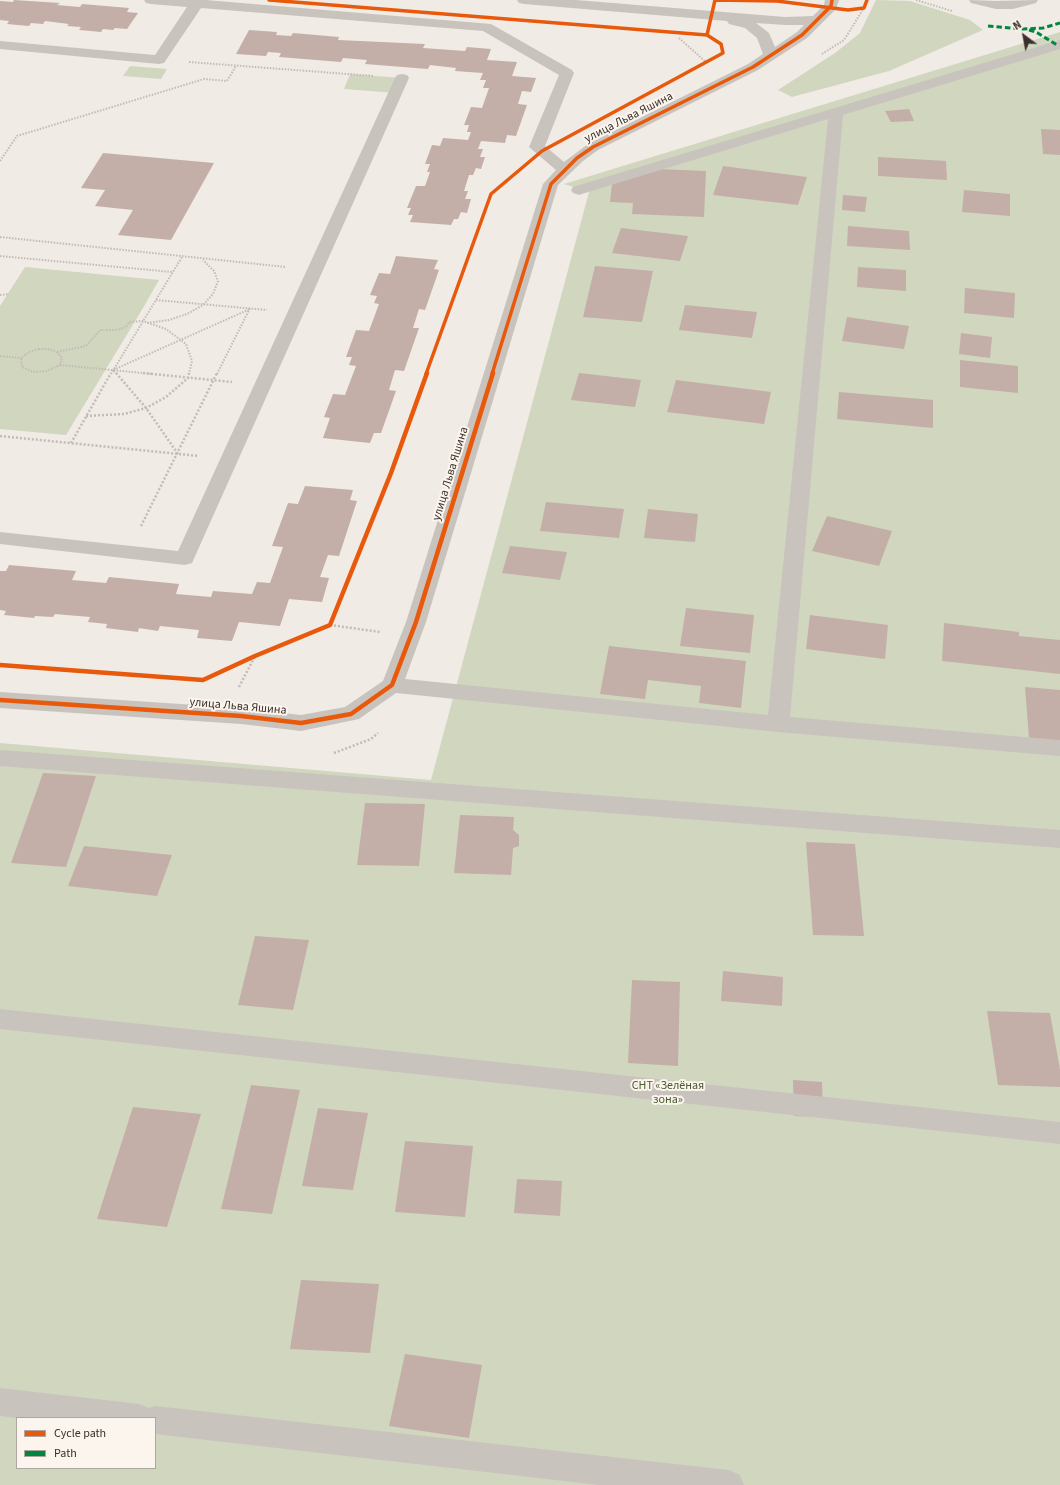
<!DOCTYPE html>
<meta charset="utf-8">
<style>
body{margin:0}
#map{position:relative;width:1060px;height:1485px;overflow:hidden;background:#f0ebe5;font-family:"Source Sans 3",sans-serif}
canvas{display:block}
.legend{position:absolute;left:16px;top:1417px;width:140px;height:52px;box-sizing:border-box;background:#fbf5ee;border:1px solid #aea6a0;margin:0;padding:5px 7px;list-style:none;font-size:12px;color:#3b302b}
.legend li{display:flex;align-items:center;gap:8px;height:20px}
.legend b{width:20px;border:1px solid #aea6a0}
.north{position:absolute;left:1004px;top:16px;width:40px;height:40px;-webkit-text-stroke:3px #fbf5ee;paint-order:stroke;rotate:328deg;font-size:11px;font-weight:700;line-height:16px;text-align:center;color:#3b302b}
.north::after{content:'';display:block;margin:auto;width:14px;height:18px;background:#3b302b;clip-path:polygon(50% 0,100% 100%,50% 72%,0 100%)}
</style>
<div id="map">
<canvas width="1060" height="1485"></canvas>
<ul class="legend">
<li><b style="height:5px;background:#e8590c"></b>Cycle path</li>
<li><b style="height:5px;background:#00873e"></b>Path</li>
</ul>
<div class="north">N</div>
</div>
<script>
const g = document.querySelector('canvas').getContext('2d');
g.lineJoin = 'round';
function paint(path, color) { g.fillStyle = color; g.fill(path, 'evenodd'); }
const toPath = rows => new Path2D(rows.map(r => 'M' + r).join(''));
function stroke(path, color, width, dash) { g.strokeStyle = color; g.lineWidth = width; g.lineCap = dash ? 'butt' : 'round'; g.setLineDash(dash || []); g.stroke(path); }
function drawText(font, color, halo, rows, align = 'center') {
  g.font = font + ' "Source Sans 3",sans-serif'; g.lineWidth = 4; g.setLineDash([]); g.textBaseline = 'middle'; g.strokeStyle = halo; g.fillStyle = color; for (const [text, x, y, turn = 0] of rows) {
    g.save(); g.translate(x, y); g.rotate((+turn || 0) * Math.PI / 180); g.textAlign = isNaN(turn) ? turn : align; if (halo) g.strokeText(text, 0, 0); g.fillText(text, 0, 0); g.restore();
  }
}
const green = toPath([
 [876,0,910,1,970,20,983,30,889,71,792,97,778,90,835,53,860,33],
 [1060,32,1060,1485,0,1485,0,743,431,780,589,192,564,184],
 [17,1418,155,1418,155,1468,17,1468],
 [130,66,167,69,161,79,123,76],
 [350,74,402,78,396,93,344,89],
 [25,267,159,280,143,308,66,435,0,429,0,306]
]);
const building = toPath([
 [14,0,60,3,57,5,80,7,82,4,129,8,127,12,138,13,127,29,115,28,113,30,103,29,101,32,79,30,81,27,67,26,69,24,45,21,43,24,31,23,29,26,7,24,9,21,0,20,0,1,13,2],
 [249,30,277,32,276,35,291,36,293,33,339,37,338,40,425,44,423,48,465,51,467,47,491,49,487,60,517,62,512,76,536,78,531,92,522,91,518,104,527,105,516,136,507,135,505,143,481,141,478,149,483,149,480,157,485,157,481,169,476,168,473,175,469,175,464,191,468,191,465,199,471,199,467,213,461,212,458,219,454,219,451,225,410,222,413,215,408,215,411,208,407,208,416,186,425,186,430,172,427,172,430,164,425,164,432,145,440,146,443,138,468,140,471,132,467,132,469,125,464,125,471,107,482,108,489,88,483,88,486,80,480,80,483,73,455,71,456,68,430,65,428,69,365,64,367,60,343,58,341,62,279,57,281,53,268,52,266,56,236,54],
 [909,109,914,121,891,122,885,111],
 [1041,129,1060,130,1060,155,1043,154],
 [103,153,214,163,171,240,118,235,133,210,95,206,105,190,81,188],
 [878,157,946,161,947,180,878,176],
 [723,166,807,177,798,205,713,195],
 [658,169,706,171,704,217,632,214,633,203,610,202,612,184],
 [964,190,1010,194,1010,216,962,212],
 [843,195,867,197,865,212,842,210],
 [848,226,909,231,910,250,847,246],
 [621,228,688,236,680,261,612,253],
 [396,256,438,260,434,269,439,270,425,310,419,309,413,328,419,328,404,371,395,370,389,390,396,391,381,433,374,433,370,443,323,438,330,418,324,417,333,394,345,395,356,366,349,365,352,357,346,357,356,330,369,331,379,304,374,303,377,296,370,295,379,273,390,274],
 [595,266,653,271,642,322,583,317],
 [858,267,906,270,906,291,857,287],
 [965,288,1015,293,1014,318,964,313],
 [685,305,757,312,752,338,679,330],
 [847,317,909,326,904,349,842,341],
 [961,333,992,337,990,358,959,354],
 [960,360,1018,366,1018,393,960,387],
 [579,373,641,380,635,407,571,400],
 [676,380,771,392,764,424,667,412],
 [839,392,933,400,933,428,837,419],
 [305,486,353,490,350,500,357,501,339,556,328,555,320,577,329,578,322,602,289,599,280,626,239,622,232,641,197,638,199,630,160,626,158,631,139,628,138,632,106,628,107,624,88,622,90,617,55,614,53,617,35,616,34,618,4,615,6,611,0,610,0,571,6,571,9,565,76,571,72,580,106,583,109,577,179,584,176,594,211,597,213,591,252,594,257,582,270,583,283,547,272,546,288,503,298,504],
 [546,502,624,509,619,538,540,531],
 [648,509,698,514,695,542,644,538],
 [827,516,892,531,879,566,812,551],
 [510,546,567,552,560,580,502,573],
 [686,608,754,615,750,653,680,646],
 [810,615,888,625,885,659,806,649],
 [944,623,1019,632,1019,636,1060,640,1060,674,942,661],
 [609,646,746,661,741,708,699,703,701,686,648,680,645,699,600,694],
 [1025,687,1060,690,1060,741,1029,738],
 [43,773,96,776,66,867,11,863],
 [365,803,425,804,419,866,357,865],
 [460,815,514,817,513,830,519,835,519,846,513,848,511,875,454,873],
 [806,842,855,844,864,936,813,935],
 [84,846,172,855,157,896,68,886],
 [255,936,309,940,293,1010,238,1005],
 [723,971,783,977,782,1006,721,1001],
 [632,980,680,982,678,1066,628,1063],
 [987,1011,1050,1013,1060,1070,1060,1087,998,1085],
 [793,1080,822,1082,823,1117,794,1116],
 [251,1085,300,1090,272,1214,221,1209],
 [133,1107,201,1114,167,1227,97,1219],
 [318,1108,368,1113,353,1190,302,1186],
 [405,1141,473,1146,465,1217,395,1212],
 [517,1179,562,1181,560,1216,514,1213],
 [301,1280,379,1284,370,1353,290,1349],
 [405,1354,482,1365,469,1438,389,1426]
]);
const pathFar1 = toPath([
 [916,0,952,11],
 [679,38,706,62],
 [822,54,844,40,864,8],
 [189,62,374,76],
 [0,161,17,136,204,79,227,81,236,66],
 [0,237,286,267],
 [0,256,172,272],
 [0,295,9,294],
 [156,300,267,310],
 [147,323,169,320,187,314,203,305,213,294,218,281,214,271,203,260],
 [39,349,48,349,57,352,62,358,60,365,47,371,33,372,22,367,21,358,29,352,39,349],
 [57,352,86,346,100,330,117,330,126,327,129,322,143,321,166,329,186,344,192,361,189,374],
 [0,356,21,358],
 [60,365,153,374],
 [111,374,182,257],
 [117,374,113,370,250,309],
 [217,374,250,308]
]);
const path = toPath([
 [116,373,146,408,178,454],
 [143,373,232,382],
 [86,416,124,414,146,408,166,397,188,378,189,373],
 [0,436,199,456],
 [71,443,111,373],
 [141,526,217,373],
 [330,625,380,632],
 [239,687,255,656],
 [334,753,371,739,378,733]
]);
const minor = toPath([
 [144,0,206,0,491,24,572,70,574,73,545,146,564,162,588,144,748,64,763,54,757,38,745,28,729,24,727,21,524,4,519,3,517,0,576,0,785,17,813,16,824,5,825,0,839,0,836,9,807,38,758,70,598,150,583,161,558,185,426,622,405,679,768,715,828,119,585,193,579,195,573,193,571,190,573,187,1060,40,1060,49,843,115,790,717,1060,740,1060,756,778,732,396,693,359,719,301,731,241,724,0,708,0,692,241,708,301,715,345,707,383,681,406,622,543,184,556,170,529,147,559,75,483,31,201,8,164,63,159,64,0,49,0,41,155,55,187,7,151,4,146,3,144,0],
 [756,23,785,25,804,25,797,32,775,47,769,33,756,23],
 [969,0,996,1,1038,0,1036,3,1013,9,996,9,971,3,969,0],
 [402,74,407,75,409,78,192,563,185,565,0,544,0,532,178,551,395,78,397,75,402,74],
 [0,750,1060,830,1060,848,0,766,0,750],
 [0,1009,1060,1122,1060,1144,0,1029,0,1009],
 [0,1388,139,1404,149,1408,155,1406,729,1470,740,1475,744,1485,599,1485,155,1434,155,1418,17,1418,0,1416,0,1388]
]);
const quiet = toPath([
 [988,26,1023,29,1043,28,1060,23],
 [1029,30,1036,32,1057,45]
]);
const cyclewayFar1 = toPath([
 [269,0,707,35,721,44,723,53,542,151,491,194,426,374],
 [707,35,715,0,777,1,848,10,864,8,867,0],
 [492,374,551,184,577,158,593,147,753,67,802,35,831,6,832,0]
]);
const cycleway = toPath([
 [0,665,203,680,255,656,330,625,391,473,427,373],
 [0,700,241,716,301,723,351,714,392,685,416,622,493,373]
]);
const streetNames = [
 ["улица Льва Яшина",629,118,-27],
 ["улица Льва Яшина",451,474,-73],
 ["улица Льва Яшина",238,707,5]
];
const parkNames = [
 ["СНТ «Зелёная",668,1086],
 ["зона»",668,1100]
];
paint(green, '#d1d6bf');
paint(building, '#c3afa7');
stroke(pathFar1, '#c2bbb6', 2, [1.5, 1.5]);
stroke(path, '#c2bbb6', 2.5, [2, 2]);
paint(minor, '#c9c3be');
stroke(quiet, '#00873e', 3, [5.5, 3]);
stroke(cyclewayFar1, '#e8590c', 3.5);
stroke(cycleway, '#e8590c', 4.5);
drawText('12px', '#3b302b', '#fbf5ee', streetNames);
drawText('12px', '#4a5a2e', '#fbf5ee', parkNames);
</script>
